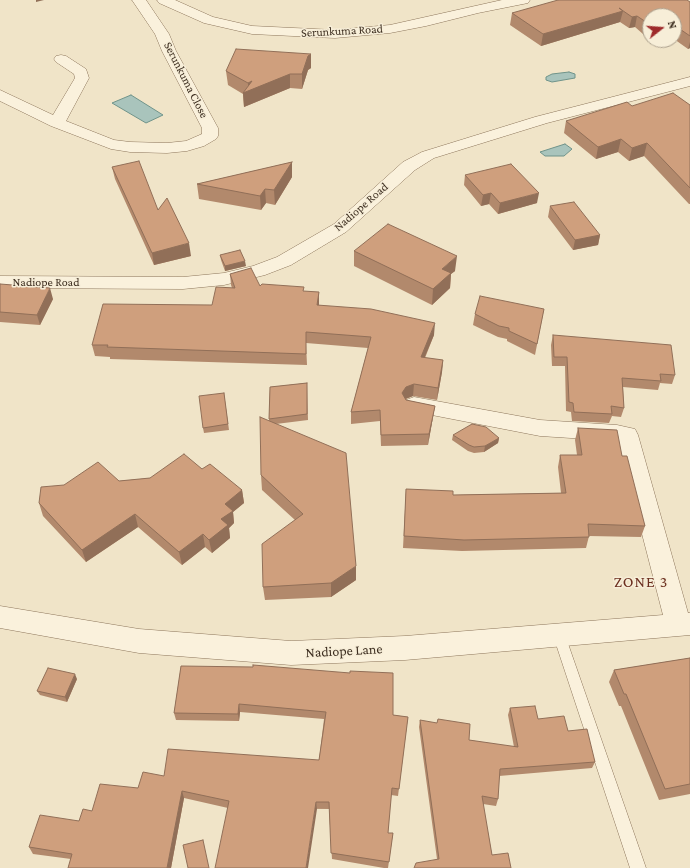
<!DOCTYPE html>
<style>
body{margin:0}
#map{position:relative;width:690px;height:868px;overflow:hidden;background:#f0e4c8;font-family:"Crimson Pro",serif}
canvas{display:block}
.north{position:absolute;left:642px;top:8px;width:40px;height:40px;box-sizing:border-box;background:#f7eed8;border:1px solid #ada18e;border-radius:50%;rotate:73deg;font-size:11px;font-weight:700;line-height:16px;text-align:center;color:#3d2e20}
.north::after{content:'';display:block;margin:auto;width:14px;height:18px;background:#9e2a2b;clip-path:polygon(50% 0,100% 100%,50% 72%,0 100%)}
</style>
<div id="map">
<canvas width="690" height="868"></canvas>
<div class="north">N</div>
</div>
<script>
const g = document.querySelector('canvas').getContext('2d');
g.lineJoin = 'round';
function paint(path, color) { g.fillStyle = color; g.fill(path, 'evenodd'); }
const toPath = rows => new Path2D(rows.map(r => 'M' + r).join(''));
function stroke(path, color, width, dash) { g.strokeStyle = color; g.lineWidth = width; g.lineCap = dash ? 'butt' : 'round'; g.setLineDash(dash || []); g.stroke(path); }
function drawText(font, color, halo, rows, align = 'center') {
  g.font = font + ' "Crimson Pro",serif'; g.lineWidth = 3; g.setLineDash([]); g.textBaseline = 'middle'; g.strokeStyle = halo; g.fillStyle = color; for (const [text, x, y, turn = 0] of rows) {
    g.save(); g.translate(x, y); g.rotate((+turn || 0) * Math.PI / 180); g.textAlign = isNaN(turn) ? turn : align; if (halo) g.strokeText(text, 0, 0); g.fillText(text, 0, 0); g.restore();
  }
}
const water = toPath([
 [569,72,575,74,575,78,552,82,546,80,546,77,552,74,569,72],
 [131,95,163,115,146,123,112,103,131,95],
 [565,144,572,149,564,156,545,156,540,152,565,144]
]);
const lane = toPath([
 [559,629,564,631,565,635,646,868,630,868,553,635,554,631,559,629]
]);
const street = toPath([
 [132,0,146,0,169,34,176,51,218,128,218,136,216,139,204,146,187,151,167,153,130,152,111,149,51,126,0,101,0,90,53,115,75,78,74,74,56,62,54,59,56,56,61,55,66,56,86,69,89,78,66,121,114,140,130,142,167,143,186,141,202,134,202,128,162,51,155,34,132,0],
 [157,0,175,0,213,17,252,26,335,30,390,25,502,0,530,0,528,3,478,13,426,26,390,33,335,38,252,34,204,23,159,3,157,0],
 [690,77,690,86,547,123,434,158,415,170,346,232,291,265,265,275,224,285,183,289,0,288,0,276,183,277,224,273,253,266,277,257,334,224,403,162,422,152,535,117,690,77],
 [414,397,540,420,617,425,635,429,638,435,688,613,690,613,690,635,405,660,291,665,139,653,0,628,0,606,139,629,291,641,405,636,663,615,618,441,540,436,406,410,403,405,406,400,414,397]
]);
const wall = toPath([
 [690,2,690,48,688,49,674,39,674,16,650,16,643,34,635,27,629,28,620,22,541,46,510,25,512,13],
 [311,54,311,68,308,70,302,89,290,88,244,107,243,94,228,85,226,71],
 [690,105,690,204,689,204,644,156,629,161,618,152,596,159,564,133,566,121,632,106],
 [292,162,292,177,275,205,266,203,261,210,199,199,197,184],
 [112,167,158,210,191,256,154,265,115,179],
 [465,175,537,203,498,214,489,204,481,206,464,185],
 [550,206,600,235,598,245,573,250,548,217],
 [354,251,455,271,451,274,450,288,432,305,354,266],
 [220,255,246,266,225,271,221,260],
 [230,274,260,286,305,292,319,292,319,305,434,335,425,358,443,360,442,372,437,400,413,396,406,399,406,400,435,406,433,417,428,445,381,446,380,421,351,424,351,412,368,348,306,343,307,365,110,359,110,357,95,356,92,345,212,305,232,288,231,285],
 [0,284,53,299,40,325,0,322],
 [544,309,535,355,507,341,507,339,498,337,473,325,475,314],
 [553,335,675,375,672,384,660,383,658,390,623,387,624,408,621,417,612,416,609,423,572,421,571,412,566,411,565,366,552,366,551,345],
 [307,383,308,420,276,424,356,580,331,597,265,600,263,587,295,520,262,490,261,475,269,421,270,387],
 [224,393,229,430,204,433,203,428],
 [578,428,622,456,645,526,641,537,589,536,586,548,462,551,403,548,406,489,453,495,561,493,558,467,560,455,577,455,575,440],
 [453,435,499,438,498,443,484,452,474,453,468,451,452,440],
 [202,469,242,490,244,503,233,512,234,523,229,528,230,538,212,553,205,547,182,565,138,527,86,562,43,516,39,503,119,481,150,478],
 [690,658,690,794,659,800,621,706,619,706,609,682,614,670],
 [181,666,393,715,408,717,398,796,391,795,388,833,393,833,388,868,384,868,332,859,329,809,228,808,184,798,171,868,68,868,71,859,33,854,29,847,79,821,92,811,164,776,319,760,324,719,240,712,239,721,176,720,174,713],
 [77,679,67,702,40,695,37,691],
 [510,708,568,731,595,762,592,768,499,776,498,799,496,806,483,804,492,855,437,859,419,727,420,720,469,740,514,747,508,715]
]);
const shadedWall = toPath([
 [36,0,44,0,36,2],
 [623,11,620,22,541,46,543,34],
 [637,16,635,27,629,28,632,17],
 [650,21,650,32,643,34,646,22],
 [690,42,690,48,688,49],
 [311,54,311,68,308,70,302,89,302,74,308,56],
 [290,74,290,88,244,107,243,93,248,91,248,83,252,81],
 [621,139,618,152,596,159,598,147],
 [647,143,644,156,629,161,632,148],
 [292,162,292,177,275,205,274,190],
 [265,189,266,203,261,210,260,196],
 [491,193,489,204,481,206,483,195],
 [539,193,537,203,498,214,500,203],
 [600,235,598,245,573,250,575,240],
 [189,243,191,256,154,265,152,253],
 [457,256,455,271,451,274,450,288,432,305,433,289,442,269],
 [245,261,246,266,225,271,225,266],
 [50,288,53,299,40,325,37,315],
 [319,292,319,304,317,316,317,305],
 [435,323,434,335,420,368,421,357],
 [443,360,442,372,437,400,438,388],
 [414,384,413,396,405,399,402,393,406,387],
 [435,406,433,417,428,445,429,434],
 [499,438,498,443,484,452,485,446],
 [242,490,244,503,233,512,234,523,229,528,230,538,212,553,209,540,221,519,225,504],
 [135,514,138,527,86,562,82,550],
 [203,534,205,547,182,565,179,552],
 [356,566,356,580,331,597,331,583],
 [75,674,77,679,67,702,65,697],
 [239,704,240,712,239,721,238,714],
 [182,791,184,798,171,868,167,868],
 [316,802,317,809,308,868,306,868]
]);
const building = toPath([
 [558,0,687,0,690,2,690,36,674,25,674,16,650,16,650,21,646,22,637,16,632,17,619,8,623,11,543,34,512,13,558,0],
 [236,49,311,54,308,56,302,74,290,74,243,93,252,81,248,83,226,71,236,49],
 [673,93,690,105,690,188,647,143,632,148,621,139,598,147,566,121,627,102,632,106,673,93],
 [139,161,158,210,167,198,189,243,152,253,112,167,139,161],
 [292,162,274,190,265,189,260,196,197,184,292,162],
 [511,164,539,193,500,203,491,193,483,195,465,175,511,164],
 [574,202,600,235,575,240,550,206,574,202],
 [388,224,457,256,442,269,451,273,433,289,354,251,388,224],
 [240,250,245,261,225,266,220,255,240,250],
 [251,268,260,286,262,284,304,287,303,291,319,292,317,305,371,309,435,323,421,357,443,360,438,388,414,384,406,387,402,393,406,400,435,406,429,434,381,435,380,410,351,412,371,337,306,332,306,354,107,347,108,345,92,345,103,304,212,305,216,287,235,288,230,274,251,268],
 [0,284,50,288,37,315,0,312,0,284],
 [480,296,544,309,537,344,509,331,509,328,499,326,475,314,480,296],
 [553,335,671,345,675,375,660,374,661,381,622,378,624,408,611,406,612,414,574,412,573,403,569,402,567,357,554,357,553,335],
 [307,383,307,414,269,419,270,387,307,383],
 [224,393,228,424,203,428,199,396,224,393],
 [260,417,346,453,356,566,331,583,263,587,262,544,303,514,261,475,260,417],
 [472,424,486,427,499,438,485,446,474,447,469,445,453,435,472,424],
 [578,428,617,430,622,456,627,456,645,526,588,524,589,537,464,540,404,536,406,489,453,491,453,495,566,493,560,455,582,455,578,428],
 [184,454,202,469,210,464,242,490,225,504,233,511,221,519,228,525,209,540,203,534,179,552,135,514,82,550,39,503,41,487,64,485,98,462,119,481,150,478,184,454],
 [690,658,690,784,665,789,626,694,624,694,614,670,690,658],
 [253,665,350,673,350,671,393,673,393,715,408,717,399,789,392,788,388,833,393,833,389,862,331,853,329,802,316,802,306,868,215,868,229,801,182,791,167,868,68,868,72,854,29,847,40,815,79,821,83,809,92,811,100,784,138,788,143,772,164,776,168,749,319,760,326,712,239,704,238,714,174,713,181,666,253,667,253,665],
 [48,668,75,674,65,697,37,691,48,668],
 [535,706,538,719,564,716,568,731,587,729,595,762,500,769,498,799,482,796,492,855,508,853,511,868,414,868,416,863,439,859,420,720,437,723,438,719,470,724,469,740,518,747,510,708,535,706],
 [203,840,209,868,188,868,183,845,203,840]
]);
const farStreetnames = [
 ["Serunkuma Road",342,31,-3],
 ["Serunkuma Close",186,80,63],
 ["Nadiope Road",361,207,-41],
 ["Nadiope Road",46,282]
];
const streetNames = [
 ["Nadiope Lane",344,651,-3]
];
const quarterNames = [
 ["ZONE 3",641,582]
];
paint(water, '#a9c4bc');
stroke(water, '#6f938a', 1);
stroke(lane, '#8d765c', 1);
stroke(street, '#8d765c', 1);
paint(lane, '#faf1dc');
paint(street, '#faf1dc');
paint(wall, '#b2896c');
paint(shadedWall, '#916f58');
paint(building, '#cf9f7d');
stroke(building, '#916f58', 1);
drawText('12px', '#3d2e20', '#f7eed8', farStreetnames);
drawText('14px', '#3d2e20', '#f7eed8', streetNames);
g.letterSpacing = '1px';
drawText('16px', '#6b2e1e', '#f7eed8', quarterNames);
g.letterSpacing = '0px';
</script>
